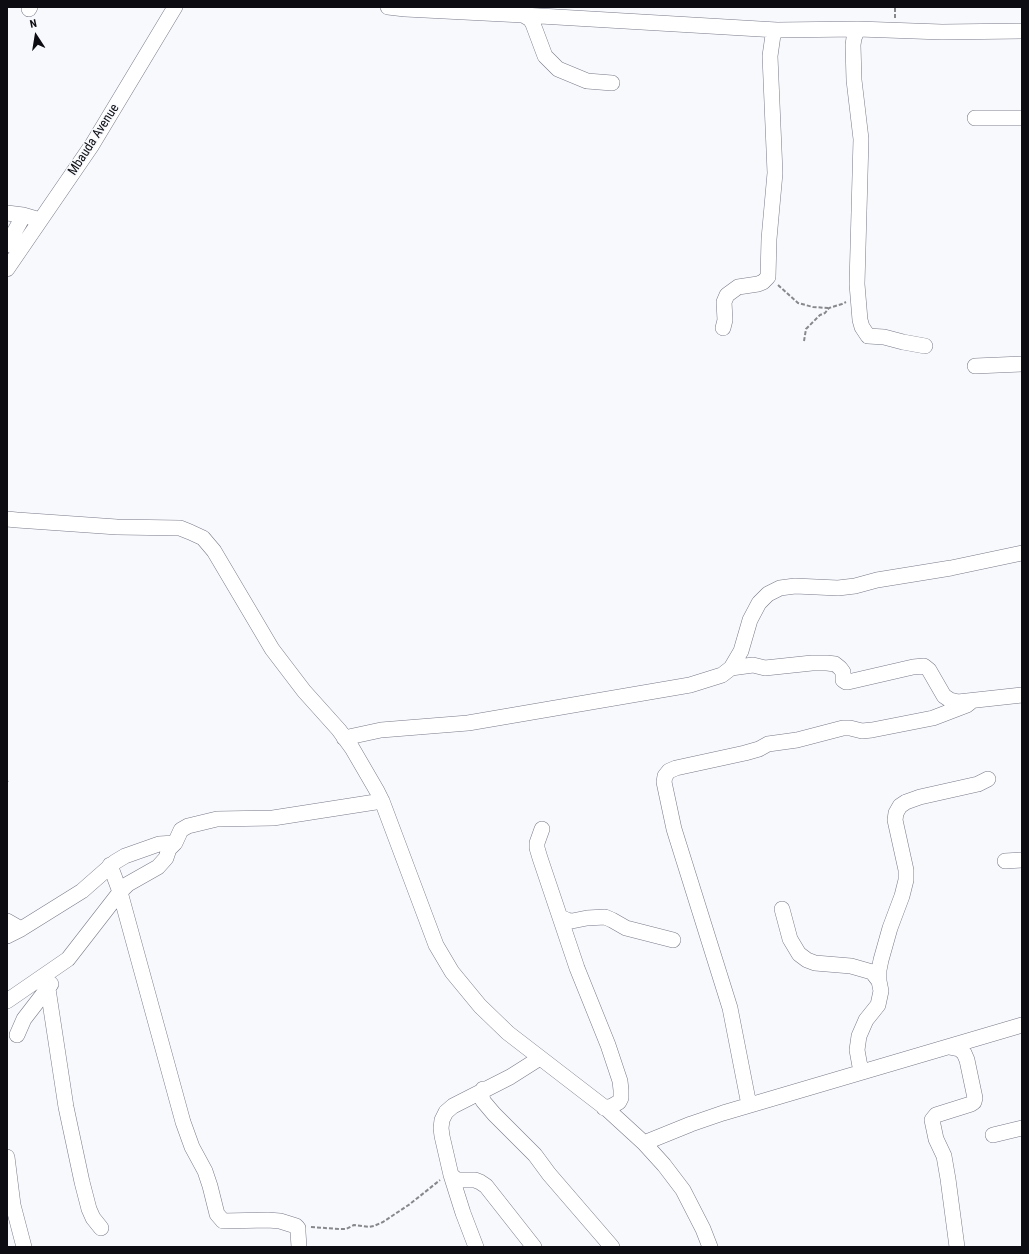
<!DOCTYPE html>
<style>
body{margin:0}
#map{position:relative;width:1029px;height:1254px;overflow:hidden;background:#f8f9fc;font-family:"Roboto Condensed",sans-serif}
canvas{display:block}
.frame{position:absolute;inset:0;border:8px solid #0c0c12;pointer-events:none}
.north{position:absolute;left:16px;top:16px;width:40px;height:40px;-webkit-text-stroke:3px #f8f9fc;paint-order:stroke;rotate:348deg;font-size:11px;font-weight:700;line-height:16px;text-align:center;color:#0c0c12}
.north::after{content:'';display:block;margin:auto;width:14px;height:18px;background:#0c0c12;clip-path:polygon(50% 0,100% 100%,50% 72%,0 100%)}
</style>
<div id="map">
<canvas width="1029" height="1254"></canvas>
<div class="frame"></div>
<div class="north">N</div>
</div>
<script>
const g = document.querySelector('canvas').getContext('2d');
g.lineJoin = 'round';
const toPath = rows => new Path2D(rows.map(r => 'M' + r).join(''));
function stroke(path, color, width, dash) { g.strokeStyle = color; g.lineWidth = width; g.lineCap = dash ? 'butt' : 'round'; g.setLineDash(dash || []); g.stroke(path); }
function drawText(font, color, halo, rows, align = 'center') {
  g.font = font + ' "Roboto Condensed",sans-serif'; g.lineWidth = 3; g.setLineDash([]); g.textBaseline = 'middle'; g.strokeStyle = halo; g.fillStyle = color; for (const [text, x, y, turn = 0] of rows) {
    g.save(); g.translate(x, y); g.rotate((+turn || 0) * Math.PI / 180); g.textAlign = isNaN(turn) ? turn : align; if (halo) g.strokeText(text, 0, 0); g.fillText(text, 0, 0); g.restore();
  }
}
const path = toPath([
 [895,18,895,7],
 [778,285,798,303,813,307,828,308],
 [804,341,806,329,820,315,825,313,829,308,842,304,846,302],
 [7,781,8,782],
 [311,1227,339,1229,346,1229,354,1225,369,1227,374,1226,383,1222,410,1204,440,1180]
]);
const minor = toPath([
 [388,7,405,9,523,15,530,19,533,24,545,56,558,69,587,81,612,83],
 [29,9,30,7],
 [523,15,777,30,858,29,942,32,1022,31],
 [858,29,854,38,853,45,854,80,861,139,857,284,860,320,862,327,868,336,884,337,903,342,925,346],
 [975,118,1022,118],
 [7,213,23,215,40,220],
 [7,245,20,222,23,215],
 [7,269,92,145,175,7],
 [723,328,725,320,724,302,727,295,738,287,758,284,763,282,768,277,769,239,775,173,770,56,773,35,777,30],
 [975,366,1022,364],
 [7,519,17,520,117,527,180,528,190,532,203,538,214,551,272,649,304,691,339,730,352,748,377,791,382,801,436,945,452,972,480,1006,508,1033,608,1110,644,1143,664,1165,683,1190,703,1229,710,1247],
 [731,668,753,665,765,668,812,663,827,663,835,664,840,668,843,672,843,680,846,682,848,682,913,667,924,666,929,670,944,696,950,700,958,702,1022,695],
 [344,738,381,730,468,723,690,685,722,675,731,668,741,651,750,620,759,603,768,594,780,588,795,586,838,588,855,586,877,580,951,568,1022,553],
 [542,829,537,843,537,848,540,858,577,968,608,1045,620,1081,621,1090,621,1098,619,1102,612,1106,604,1108],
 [1005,861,1022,860],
 [110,865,120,892,183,1122,192,1147,205,1171,210,1186,217,1214,223,1221,268,1220,280,1221,296,1226,298,1228,298,1232,299,1247],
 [782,909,790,939,799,954,807,960,815,963,851,966,872,972,879,981,881,991,878,1005,866,1020,859,1036,857,1050,861,1072],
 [560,917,567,920,572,921,587,918,605,917,612,920,626,928,673,940],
 [7,921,21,929],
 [7,936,21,929,82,891,115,862,125,856,159,844,175,843],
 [879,981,879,970,881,960,890,928,902,896,906,880,906,870,895,820,896,813,900,806,906,802,920,797,978,784,988,779],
 [48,989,66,1107,82,1182,89,1209,93,1218,101,1228],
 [7,1001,68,959,120,892,128,884,158,867,166,858,169,849,175,843,181,830,188,826,217,819,273,818,382,801],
 [17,1035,24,1019,51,984],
 [949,1047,959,1049,964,1053,967,1060,975,1098,974,1102,971,1104,936,1115,932,1120,936,1139,944,1156,948,1179,957,1247],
 [483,1089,482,1096,483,1101,494,1114,535,1155,549,1174,612,1247],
 [749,1105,730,1008,674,829,664,782,665,776,669,771,676,768,745,753,759,749,768,744,797,740,843,728,850,728,862,731,872,730,933,718,967,705,972,701],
 [993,1135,1022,1128],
 [644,1143,691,1124,723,1113,1022,1025],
 [7,1157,13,1205,24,1247],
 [451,1175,457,1180,475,1180,480,1182,486,1186,534,1247],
 [476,1247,463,1213,451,1175,442,1136,441,1128,442,1120,446,1112,453,1106,510,1077,540,1058]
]);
const streetNames = [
 ["Mbauda Avenue",94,140,-57]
];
stroke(minor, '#787a89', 16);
stroke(path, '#87888c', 2, [4, 2]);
stroke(minor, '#fff', 15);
drawText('13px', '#0c0c12', '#f8f9fc', streetNames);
</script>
